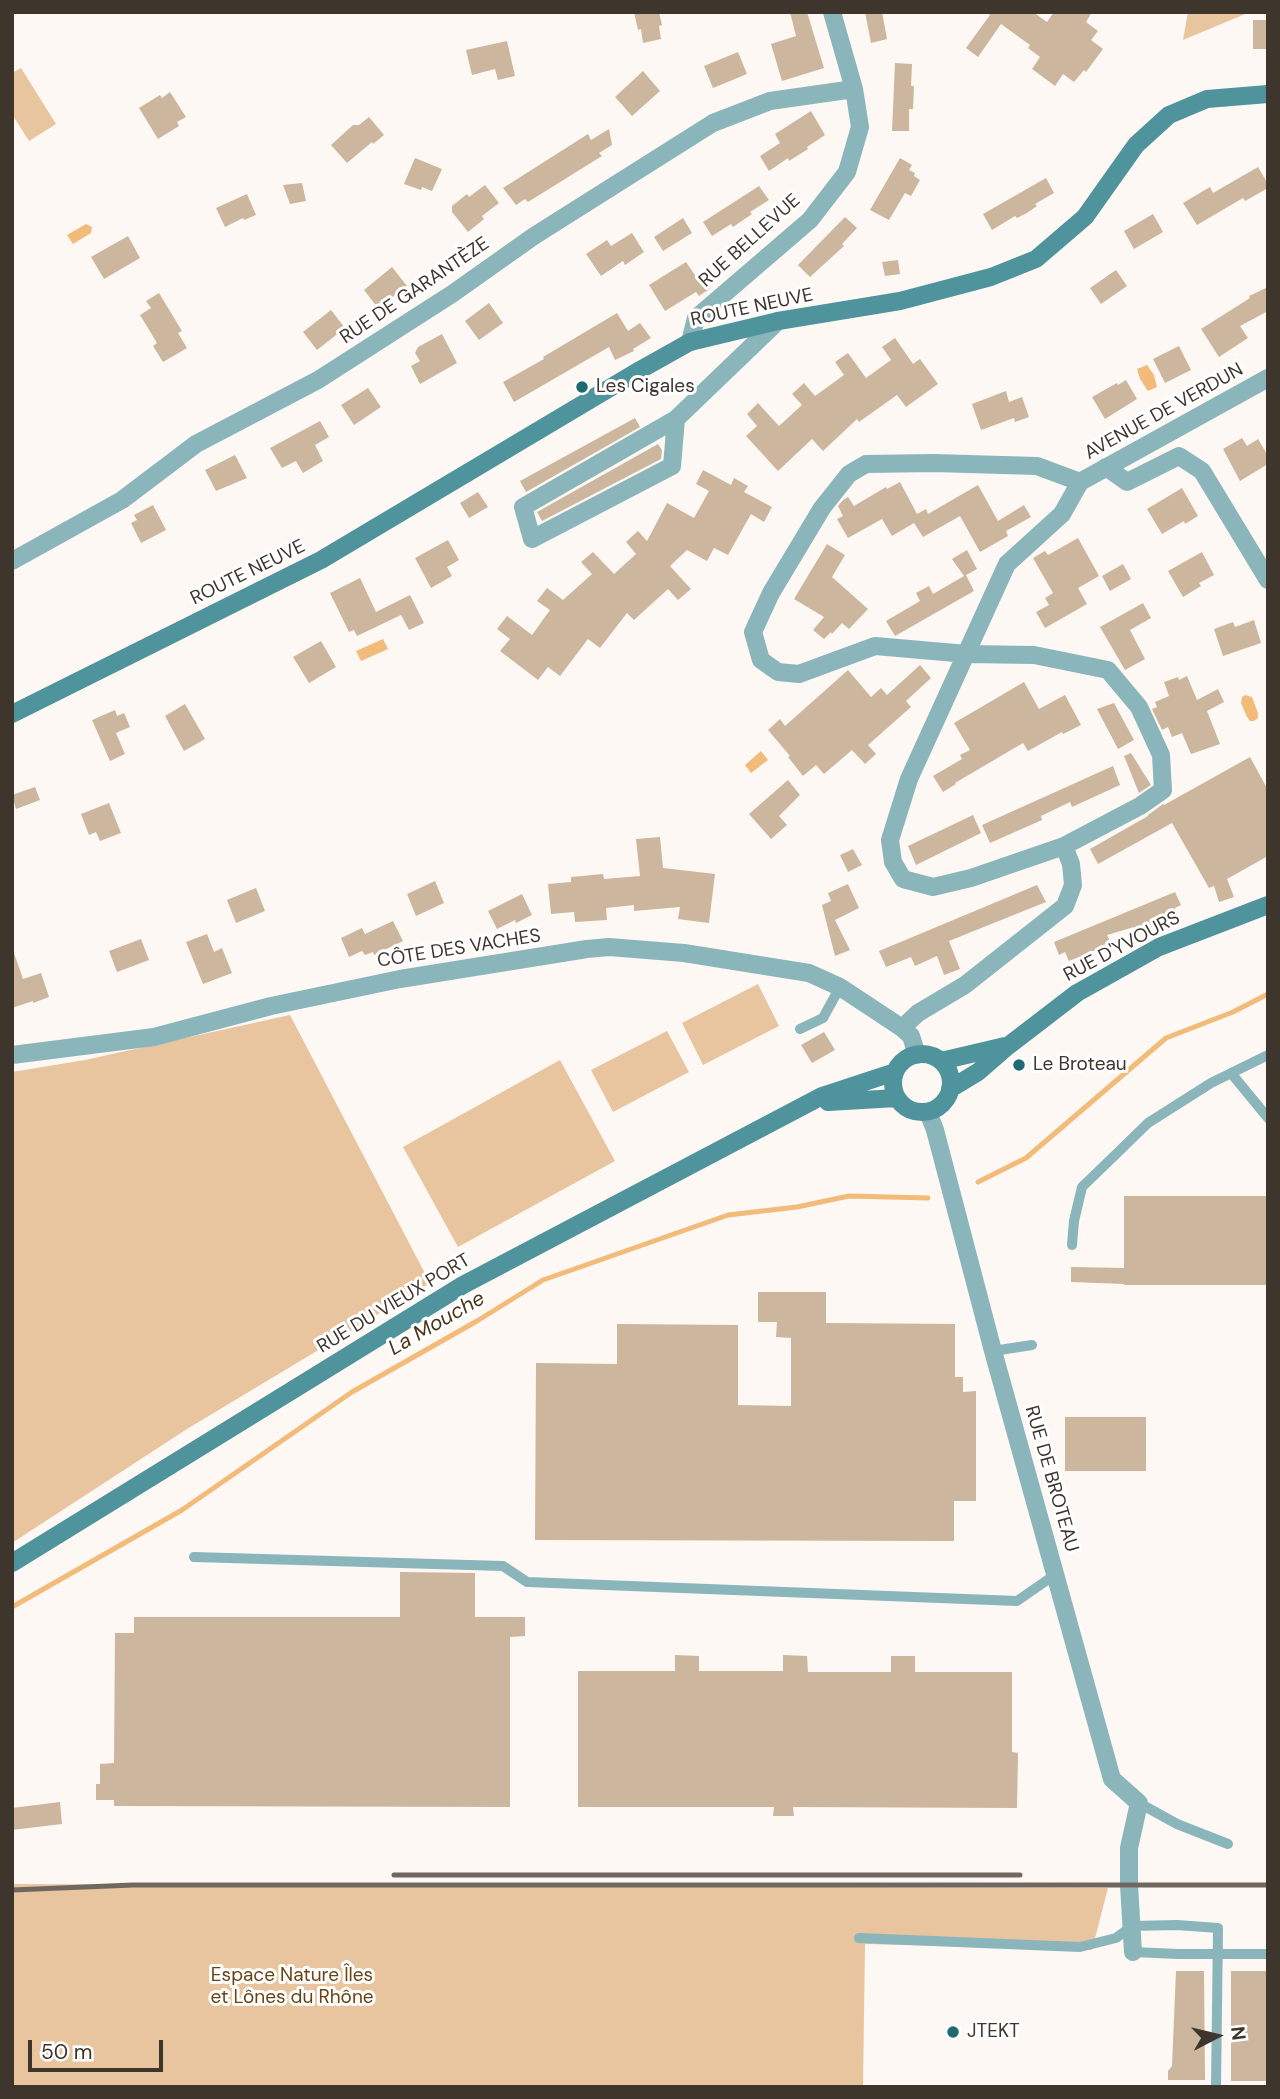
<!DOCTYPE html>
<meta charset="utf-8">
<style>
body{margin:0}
#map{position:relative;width:1280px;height:2099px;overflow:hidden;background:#fdf8f3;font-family:"DM Sans",sans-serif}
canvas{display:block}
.frame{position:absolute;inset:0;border:14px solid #3e352c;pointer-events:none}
.north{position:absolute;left:1182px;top:2001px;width:70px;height:70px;-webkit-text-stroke:5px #fff;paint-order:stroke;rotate:83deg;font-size:19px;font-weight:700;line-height:28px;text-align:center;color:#3e352c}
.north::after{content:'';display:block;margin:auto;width:24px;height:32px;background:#3e352c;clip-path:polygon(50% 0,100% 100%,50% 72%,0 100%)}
.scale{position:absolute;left:28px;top:2040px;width:135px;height:32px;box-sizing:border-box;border:4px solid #3e352c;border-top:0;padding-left:9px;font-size:21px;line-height:24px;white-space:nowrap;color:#3e352c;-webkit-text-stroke:5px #fff;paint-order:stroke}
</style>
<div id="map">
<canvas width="1280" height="2099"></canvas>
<div class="frame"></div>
<div class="north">N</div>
<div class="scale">50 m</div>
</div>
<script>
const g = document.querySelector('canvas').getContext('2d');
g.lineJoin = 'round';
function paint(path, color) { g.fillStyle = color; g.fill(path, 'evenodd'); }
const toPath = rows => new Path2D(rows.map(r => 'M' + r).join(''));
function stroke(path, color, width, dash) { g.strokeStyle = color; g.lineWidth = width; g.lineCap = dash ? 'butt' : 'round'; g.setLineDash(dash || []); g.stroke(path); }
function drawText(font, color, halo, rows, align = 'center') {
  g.font = font + ' "DM Sans",sans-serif'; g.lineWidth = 6; g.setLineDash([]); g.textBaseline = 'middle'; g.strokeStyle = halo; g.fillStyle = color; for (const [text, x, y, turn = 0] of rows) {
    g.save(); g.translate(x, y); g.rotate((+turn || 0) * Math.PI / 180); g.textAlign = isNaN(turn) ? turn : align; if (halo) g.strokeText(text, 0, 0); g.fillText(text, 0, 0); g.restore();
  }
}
const green = toPath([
 [1188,12,1250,12,1183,40],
 [21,68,56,124,29,141,12,114,12,73],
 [758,984,779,1026,703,1065,682,1023],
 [290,1015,430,1283,187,1429,12,1543,12,1072,85,1060],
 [667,1031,689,1072,613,1112,591,1070],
 [560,1060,615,1161,458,1247,403,1147],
 [12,1884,1108,1888,1092,1950,865,1944,863,2087,12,2087]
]);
const water = toPath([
 [86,224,92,227,91,233,73,244,67,235],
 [1147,365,1154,375,1157,387,1148,391,1140,379,1137,369],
 [383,639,388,649,361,661,356,651],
 [1245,695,1252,697,1258,713,1258,718,1254,721,1250,721,1247,717,1241,703,1242,697],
 [761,751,768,760,751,773,745,765]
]);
const stream = toPath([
 [978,1182,1026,1158,1166,1038,1233,1012,1268,994],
 [12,1607,182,1510,352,1392,477,1321,543,1280,728,1215,797,1207,849,1196,928,1198]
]);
const building = toPath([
 [634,12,659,12,662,25,659,26,661,39,643,43,641,29,638,30],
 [790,12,807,12,824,68,782,81,771,44,796,36],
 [865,12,882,12,887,39,871,43],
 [986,12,1033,12,1047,22,1054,12,1092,12,1086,22,1098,31,1091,40,1103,49,1086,72,1084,70,1074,82,1063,74,1055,86,1032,69,1040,57,1028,48,1030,45,1001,24,978,57,966,48,990,15],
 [1253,20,1268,20,1268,49,1253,49],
 [507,41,515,76,498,80,495,69,472,75,466,50],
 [738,52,747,74,713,88,704,66],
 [895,63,912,64,911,86,914,86,913,109,909,109,909,131,892,131],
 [643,71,660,91,632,116,615,97],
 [170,92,186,117,177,122,179,126,158,139,139,108,160,95,162,98],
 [811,111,825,135,807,147,808,149,789,161,788,158,769,171,760,156,780,143,775,134],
 [369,117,384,135,373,144,372,142,347,163,331,145,353,125,359,125],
 [609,129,612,145,599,153,602,156,528,202,525,199,516,205,503,188,588,134,591,140],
 [415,158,442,169,432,191,422,187,421,190,404,184],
 [900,158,912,165,909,170,915,173,914,176,920,180,911,196,905,193,889,220,870,210],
 [1258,167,1268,184,1268,188,1245,201,1243,198,1197,225,1183,203,1210,187,1213,193],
 [1046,178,1054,193,1035,204,1037,206,1027,213,1017,218,1015,216,992,230,983,214],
 [302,183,306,201,290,204,283,185],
 [485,185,499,203,482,216,484,219,468,232,452,212,452,206,467,194,469,197],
 [759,186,769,200,750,212,752,214,733,227,731,224,712,236,703,222],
 [247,194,256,215,244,220,243,218,225,227,216,208],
 [1153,214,1163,232,1134,249,1124,231],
 [845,217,857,228,842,244,844,246,810,277,798,265],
 [683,218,692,233,663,251,654,237],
 [632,233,644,252,625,265,623,261,601,276,586,254,607,240,611,246],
 [128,236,140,258,104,279,91,257],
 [898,260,900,274,885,276,882,262],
 [686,262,697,278,702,275,711,288,699,296,696,292,665,311,649,285],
 [392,267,407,286,391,298,394,303,381,312,364,290],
 [1116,270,1127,286,1101,304,1090,288],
 [1268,287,1268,311,1240,326,1248,338,1219,357,1201,329,1250,298,1249,296],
 [159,293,182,331,178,333,187,348,163,362,153,346,157,343,140,315,151,308,146,301],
 [489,303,503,323,479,340,465,321],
 [331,310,345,328,317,350,303,332],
 [617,313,628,331,640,323,651,338,633,349,634,351,615,360,609,347,514,402,503,382,544,359,543,357],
 [442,334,457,363,420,384,411,366,420,361,415,353,418,347],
 [895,338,913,364,920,359,938,384,906,407,897,395,859,422,857,419,823,451,812,439,778,471,746,436,757,426,747,414,758,403,779,426,802,405,792,394,804,383,815,396,844,375,835,362,848,353,866,378,891,360,882,347],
 [1179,346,1191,370,1165,383,1153,359],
 [1126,380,1137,399,1105,419,1092,397,1117,383,1118,385],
 [368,388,381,407,354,425,341,405],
 [1006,391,1009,402,1022,397,1029,417,1015,422,1014,418,981,430,972,404],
 [635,418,640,427,526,492,520,481],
 [320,421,329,437,315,445,323,461,303,473,296,461,282,468,270,448],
 [1242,438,1247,446,1258,439,1268,456,1268,464,1240,481,1223,449],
 [658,444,662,450,661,459,542,521,537,512],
 [235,455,247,478,216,491,205,470],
 [703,470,731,485,734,478,748,486,744,492,772,507,764,522,751,514,728,555,714,548,707,561,687,550,670,566,691,589,678,600,668,589,634,620,627,613,600,648,588,639,560,676,548,667,538,680,500,651,510,639,497,629,507,616,532,635,550,610,537,601,547,588,563,600,592,574,581,562,593,552,614,574,636,554,626,542,638,531,647,541,667,503,694,518,709,491,696,484],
 [900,482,917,514,926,509,928,514,978,485,998,521,1024,505,1031,517,1006,531,1008,536,980,552,960,516,923,537,914,523,892,536,882,519,848,538,837,519,843,516,838,506,843,500,848,497,854,506,886,487,887,489],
 [1182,488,1198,516,1185,524,1184,521,1162,534,1147,509],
 [478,492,488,507,469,518,460,503],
 [153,505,166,530,141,543,131,523,137,520,134,515],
 [1078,538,1099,576,1078,588,1087,604,1045,628,1036,612,1049,605,1045,598,1053,593,1033,558,1045,551,1048,555],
 [448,540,459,560,447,567,452,576,431,588,415,558],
 [827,544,845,555,832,577,868,609,849,629,842,623,832,634,831,632,824,639,813,630,824,617,794,599],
 [967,550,977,569,966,575,974,591,895,636,886,621,920,601,916,593,929,586,933,594,964,576,952,559],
 [1202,552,1214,575,1199,583,1201,586,1183,597,1168,571],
 [1123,564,1131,579,1110,591,1102,576],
 [360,578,376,612,410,595,424,623,409,630,401,615,357,636,354,630,349,632,330,593],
 [1143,603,1151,618,1130,630,1145,659,1125,670,1100,627],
 [1254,620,1261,643,1223,656,1214,629,1233,622,1235,627],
 [321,641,336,667,309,683,293,657],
 [920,665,931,678,906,701,911,707,868,745,876,754,865,764,852,750,824,774,816,765,803,776,788,757,790,756,768,730,780,719,785,726,848,670,871,697,881,688,887,695],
 [1187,676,1197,700,1218,689,1224,702,1207,711,1220,744,1191,754,1182,733,1172,737,1168,727,1162,730,1152,709,1157,707,1155,702,1169,696,1164,682,1178,677,1179,680],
 [1024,682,1039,709,1065,695,1081,725,1063,734,1062,732,1028,751,1023,743,955,783,956,784,943,792,933,776,962,759,960,755,970,750,954,723],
 [1114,703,1134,740,1118,749,1097,709],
 [185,704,205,739,184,751,165,716],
 [115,710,117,716,124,713,130,727,116,733,125,754,110,761,92,720],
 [1131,753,1151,785,1139,793,1124,756],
 [1250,757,1268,790,1268,856,1227,879,1234,897,1219,902,1214,886,1209,888,1172,823,1098,864,1090,849,1148,816,1148,815,1163,804,1164,805],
 [1113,766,1120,785,1072,807,1070,802,1041,816,1042,820,990,843,982,825],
 [788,780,800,795,779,816,787,825,771,839,749,814],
 [35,787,40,800,16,809,12,795],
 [109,803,121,833,100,841,96,832,89,835,81,814],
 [973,815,981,833,916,865,908,846],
 [660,837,663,868,715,874,709,923,678,919,680,907,634,911,634,905,606,908,607,920,575,922,574,912,551,914,548,884,571,882,571,877,603,874,604,879,640,876,636,839],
 [853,849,862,865,848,872,840,855],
 [435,881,444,903,416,916,407,894],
 [848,884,859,908,835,920,850,950,835,956,822,905,831,901,828,893],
 [1037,885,1046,902,949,941,960,969,944,975,937,956,915,966,911,957,886,967,879,951],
 [256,888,265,911,236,923,227,900],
 [1175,892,1181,905,1175,908,1178,916,1136,934,1134,927,1107,935,1111,944,1069,961,1065,952,1059,955,1054,942],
 [522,894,532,915,516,923,515,920,497,929,488,911],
 [393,921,403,941,374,955,373,952,365,955,362,951,349,957,341,938,362,928,365,934],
 [207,934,214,952,222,948,232,973,203,984,186,942],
 [141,939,149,960,117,972,109,951],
 [12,953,14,953,23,979,41,973,49,997,33,1003,33,1001,12,1008],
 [824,1032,835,1050,812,1063,801,1045],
 [1124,1196,1268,1196,1268,1285,1124,1285,1124,1284,1071,1282,1071,1267,1124,1268],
 [758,1292,826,1292,826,1323,955,1324,955,1377,963,1377,963,1392,976,1391,976,1501,954,1501,954,1541,535,1540,536,1363,617,1364,617,1324,738,1325,738,1405,791,1406,791,1338,776,1337,777,1322,758,1322],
 [1065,1417,1146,1417,1146,1471,1065,1471],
 [400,1572,475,1573,475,1617,525,1617,525,1636,510,1637,510,1807,114,1806,114,1800,96,1800,96,1784,100,1784,100,1764,114,1763,115,1633,134,1633,134,1617,400,1617],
 [675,1655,699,1656,699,1671,783,1671,783,1655,807,1656,808,1672,891,1672,891,1656,915,1656,915,1672,1012,1672,1012,1752,1018,1753,1017,1808,793,1807,794,1816,773,1816,774,1807,578,1807,578,1671,675,1671],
 [60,1802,62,1824,12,1830,12,1808],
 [1176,1971,1204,1971,1205,2080,1168,2080,1168,2071,1172,2066],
 [1231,1971,1268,1971,1268,2081,1231,2081]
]);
const lane = toPath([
 [800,1029,823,1018,840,987],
 [1231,1073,1268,1118],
 [1072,1245,1074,1221,1082,1187,1110,1160,1148,1123,1211,1083,1268,1055],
 [993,1351,1032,1345],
 [194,1557,503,1566,527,1582,1017,1601,1056,1574],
 [1139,1803,1177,1824,1228,1844],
 [859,1938,1080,1947,1116,1938,1132,1926,1177,1925,1218,1928,1216,2087],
 [1133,1952,1178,1954,1268,1954]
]);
const street = toPath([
 [690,342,696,318,810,220,847,172,860,127,854,89,832,12],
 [676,419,672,466,532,539,523,507,676,419,778,321],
 [1106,467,1127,482,1179,456,1202,471,1268,580],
 [12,561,122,500,196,444,318,380,452,294,534,236,713,123,770,101,854,89],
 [1064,846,1140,806,1163,790,1161,755,1139,707,1108,670,1034,655,967,654,875,646,799,674,778,672,761,660,753,632,771,593,822,508,849,474,866,464,934,463,1037,466,1080,482],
 [902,1028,918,1013,965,985,1065,906,1073,885,1071,864,1064,846,971,878,933,887,903,879,893,862,890,840,909,779,1007,564,1062,514,1080,482,1268,378],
 [12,1055,154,1037,271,1006,400,979,587,949,609,947,684,953,809,973,840,987,902,1028,911,1036,917,1055],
 [928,1112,935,1130,993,1351,1112,1779,1139,1803,1129,1848,1129,1885,1133,1952]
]);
const secondary = toPath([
 [12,714,321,560,640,370,690,342,778,321,900,301,991,277,1036,259,1085,217,1136,145,1169,115,1207,99,1268,94],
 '893 1083a29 29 0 1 1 58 0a29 29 0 1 1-58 0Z',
 [941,1061,1005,1046],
 [950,1089,978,1072,1008,1046,1077,993,1159,947,1268,905],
 [828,1102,897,1098],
 [12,1563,463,1285,822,1096,895,1072]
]);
const rail = toPath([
 [394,1875,1020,1875],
 [12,1890,133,1885,1268,1885]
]);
const markers = [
 [582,387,7,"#1f6973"],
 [1019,1065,7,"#1f6973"],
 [953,2032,7,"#1f6973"]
];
const streetNames = [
 ["RUE BELLEVUE",750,241,-42],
 ["RUE DE GARANTÈZE",415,291,-34],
 ["ROUTE NEUVE",752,308,-12],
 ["AVENUE DE VERDUN",1164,412,-29],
 ["ROUTE NEUVE",248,573,-26],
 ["RUE D'YVOURS",1122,947,-28],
 ["CÔTE DES VACHES",459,949,-9],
 ["RUE DU VIEUX PORT",394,1304,-31],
 ["RUE DE BROTEAU",1051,1479,74]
];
const poiNames = [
 ["Les Cigales",596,387],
 ["Le Broteau",1033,1065],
 ["JTEKT",967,2032]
];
const parkNames = [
 ["Espace Nature Îles",292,1976],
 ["et Lônes du Rhône",292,1998]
];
const waterNames = [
 ["La Mouche",437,1324,-30]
];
paint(green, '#e8c59e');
paint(water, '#f2bb7a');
stroke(stream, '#f2bb7a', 5);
paint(building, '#ccb69d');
stroke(lane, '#8ab5bb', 10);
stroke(street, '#8ab5bb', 18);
stroke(secondary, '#4f939d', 18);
stroke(rail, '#706860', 5);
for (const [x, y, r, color] of markers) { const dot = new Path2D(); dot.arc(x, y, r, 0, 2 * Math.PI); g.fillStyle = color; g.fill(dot); stroke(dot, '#fff', 2.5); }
drawText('19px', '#3e352c', '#fff', streetNames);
drawText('19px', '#3e352c', '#fff', poiNames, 'left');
drawText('19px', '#694413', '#fff', parkNames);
drawText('italic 21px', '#4c3518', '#fff', waterNames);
</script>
